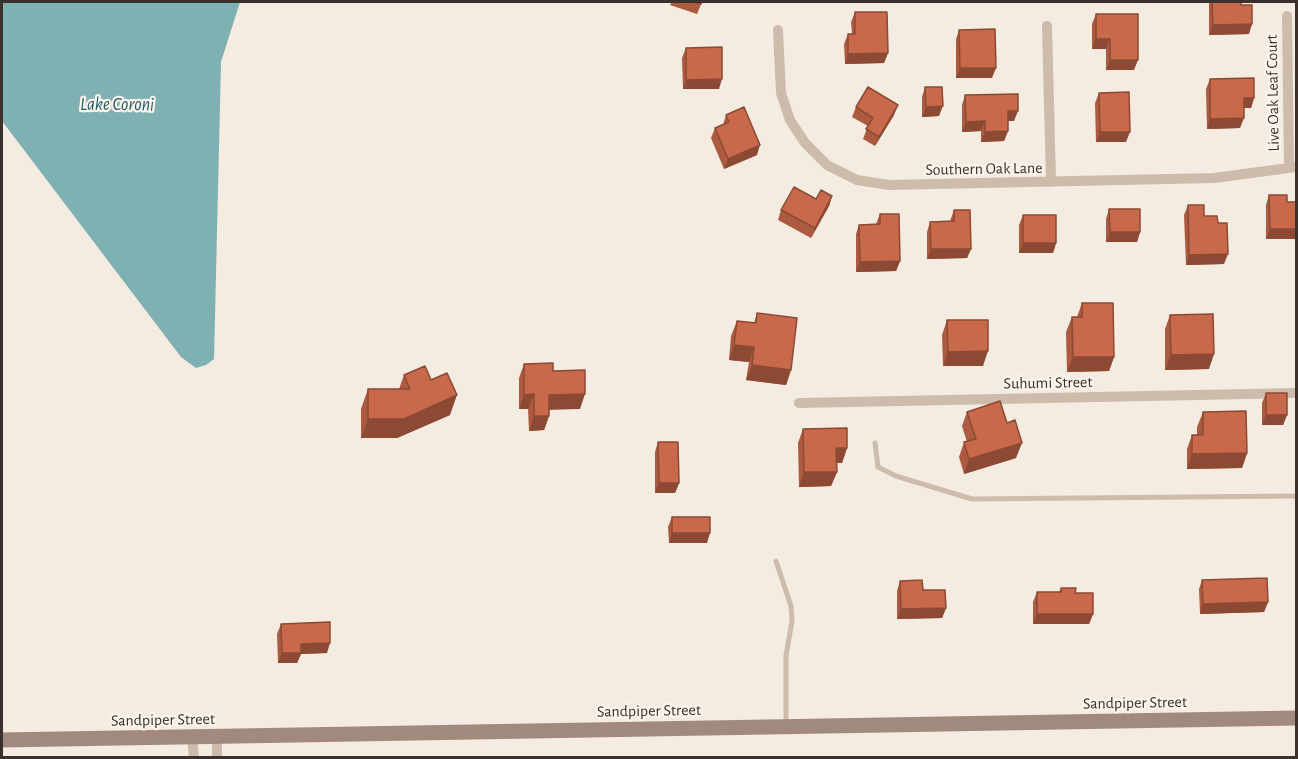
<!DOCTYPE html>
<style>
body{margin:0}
#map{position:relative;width:1298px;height:759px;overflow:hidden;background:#f4ebe1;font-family:"Alegreya Sans",sans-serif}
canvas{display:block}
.frame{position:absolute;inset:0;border:3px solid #3b302b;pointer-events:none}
</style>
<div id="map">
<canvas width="1298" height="759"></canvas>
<div class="frame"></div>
</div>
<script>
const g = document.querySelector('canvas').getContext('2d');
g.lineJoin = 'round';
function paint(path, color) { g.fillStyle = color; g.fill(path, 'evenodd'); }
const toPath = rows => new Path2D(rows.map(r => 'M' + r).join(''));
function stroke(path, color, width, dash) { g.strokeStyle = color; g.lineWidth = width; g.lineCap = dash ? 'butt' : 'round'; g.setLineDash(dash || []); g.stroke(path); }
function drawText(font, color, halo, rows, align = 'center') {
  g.font = font + ' "Alegreya Sans",sans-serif'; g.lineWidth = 4.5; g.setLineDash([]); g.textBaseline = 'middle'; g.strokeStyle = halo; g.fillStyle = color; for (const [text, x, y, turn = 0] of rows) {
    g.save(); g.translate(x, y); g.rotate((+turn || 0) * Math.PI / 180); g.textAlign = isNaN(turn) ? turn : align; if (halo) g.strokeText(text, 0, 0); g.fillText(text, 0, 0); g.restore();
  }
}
const water = toPath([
 [2,2,240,2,221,62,214,359,206,365,196,368,181,357,2,121]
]);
const lane = toPath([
 [875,443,878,467,896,476,972,499,1296,496],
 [776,561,791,606,792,621,786,656,786,725]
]);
const street = toPath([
 [1287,16,1289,168],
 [1047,26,1051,182],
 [778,30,781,93,790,120,805,143,827,165,857,180,889,185,1214,178,1296,167],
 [799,403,1296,393],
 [192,737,194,758],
 [217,758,217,737]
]);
const secondary = toPath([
 [2,740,1296,718]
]);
const wall = toPath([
 [672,2,702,2,697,14,670,5],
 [1209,2,1241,2,1241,5,1249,34,1209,35],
 [855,12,888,53,884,63,845,64,844,44,848,34,852,34,851,22],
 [1096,14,1134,70,1106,70,1106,49,1092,49,1092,24],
 [959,30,992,78,956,78,956,39],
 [686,48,719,89,683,89,682,58],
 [1210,79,1254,98,1251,108,1244,108,1240,128,1207,129,1206,89],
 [925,87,939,116,922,117,922,97],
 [1099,93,1126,142,1096,142,1095,103],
 [965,95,1014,121,1008,121,1008,131,1004,141,981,142,981,131,962,132,962,105],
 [856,107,894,115,875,146,863,139,868,126,852,117],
 [726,115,757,155,724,169,711,138,715,128,723,125],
 [1269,195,1287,202,1296,202,1296,239,1266,239,1266,205],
 [832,196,829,206,811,238,778,220,781,210,816,199],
 [1188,205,1204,216,1224,264,1186,265,1184,215],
 [1109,209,1140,232,1137,242,1106,242,1106,219],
 [954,210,971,249,967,258,927,259,927,232,930,222,950,221],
 [880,214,900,261,896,271,856,272,856,234,859,225,876,224],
 [1023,215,1056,243,1053,253,1019,253,1019,225],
 [1082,303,1114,357,1109,371,1067,372,1066,332,1072,317,1077,317],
 [757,313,791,370,786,385,746,380,749,362,729,360,731,336,737,321,754,323],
 [1170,315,1209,369,1165,370,1165,329],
 [947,320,983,366,943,366,942,335],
 [524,364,580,409,549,409,549,416,544,430,529,431,528,409,519,409,519,378],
 [404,375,431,380,450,415,397,438,361,438,361,409,368,389,399,389],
 [1266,393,1287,415,1283,425,1262,425,1262,403],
 [967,412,1016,458,964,474,959,457,964,442,967,442,962,426],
 [1203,412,1247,453,1242,468,1187,469,1187,449,1192,435,1197,435,1197,427],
 [803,429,847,448,842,463,837,463,837,472,831,486,799,487,798,443],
 [658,442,679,483,675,493,655,493,655,452],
 [672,517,707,543,669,543,668,527],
 [1202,580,1268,602,1264,612,1200,614,1199,589],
 [900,581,923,590,946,608,942,618,897,619,897,591],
 [1061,588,1075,593,1093,614,1089,624,1033,624,1033,602,1037,592,1059,592],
 [281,624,327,653,301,654,297,663,278,663,277,634]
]);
const shadedWall = toPath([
 [1252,24,1249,34,1209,35,1213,25],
 [1096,39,1110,39,1106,49,1092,49],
 [888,53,884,63,845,64,848,54],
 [1110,60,1138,60,1134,70,1106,70],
 [960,68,996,68,992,78,956,78],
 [722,79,719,89,683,89,686,80],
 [1244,98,1254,98,1251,108,1240,108],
 [898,105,894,115,875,146,879,137],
 [943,106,939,116,922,117,926,107],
 [1008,111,1018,111,1014,121,1004,121],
 [1244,118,1240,128,1207,129,1210,119],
 [985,121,981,131,962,132,966,122],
 [1008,131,1004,141,981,142,985,132],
 [1100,132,1130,132,1126,142,1096,142],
 [760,145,757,155,724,169,728,159],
 [832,196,829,206,811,238,815,228],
 [1270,229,1296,229,1296,239,1266,239],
 [1110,232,1140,232,1137,242,1106,242],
 [1023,243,1056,243,1053,253,1019,253],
 [931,249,971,249,967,258,927,259],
 [1228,254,1224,264,1186,265,1189,255],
 [900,261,896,271,856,272,860,262],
 [734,345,754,347,749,362,729,360],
 [988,351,983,366,943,366,948,352],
 [1214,354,1209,369,1165,370,1171,355],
 [1073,357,1114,357,1109,371,1067,372],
 [752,365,791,370,786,385,746,380],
 [534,394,528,409,519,409,524,395],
 [585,394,580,409,544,410,549,395],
 [457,395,450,415,397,438,361,438,368,419],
 [1266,415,1287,415,1283,425,1262,425],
 [534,416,549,416,544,430,529,431],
 [1022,443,1016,458,964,474,969,459],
 [836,448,847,448,842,463,831,463],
 [1247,453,1242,468,1187,469,1192,454],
 [804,472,837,472,831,486,799,487],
 [659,483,679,483,675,493,655,493],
 [672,533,710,533,707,543,669,543],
 [1268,602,1264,612,1200,614,1203,604],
 [946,608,942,618,897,619,901,609],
 [1037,614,1093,614,1089,624,1033,624],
 [330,643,327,653,301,654,297,663,278,663,282,653,301,644]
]);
const building = toPath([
 [693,2,702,2,701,4,693,2],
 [1212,2,1241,2,1241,5,1252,5,1252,24,1213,25,1212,2],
 [855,12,887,12,888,53,848,54,848,34,855,34,855,12],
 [1096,14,1138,14,1138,60,1110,60,1110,39,1096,39,1096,14],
 [995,29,996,68,960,68,959,30,995,29],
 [722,47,722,79,686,80,686,48,722,47],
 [1254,78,1254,98,1244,98,1244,118,1210,119,1210,79,1254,78],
 [868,87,898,105,879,137,866,129,873,118,856,107,868,87],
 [925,87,942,87,943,106,926,107,925,87],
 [1129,92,1130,132,1100,132,1099,93,1129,92],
 [1018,94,1018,111,1008,111,1008,131,985,132,985,121,966,122,965,95,1018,94],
 [744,107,760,145,728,159,715,128,729,122,726,115,744,107],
 [794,187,816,199,821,190,832,196,815,228,781,210,794,187],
 [1269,195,1287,195,1287,202,1296,202,1296,229,1270,229,1269,195],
 [1188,205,1204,205,1204,216,1217,216,1218,223,1227,223,1228,254,1189,255,1188,205],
 [1109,209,1140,209,1140,232,1110,232,1109,209],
 [954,210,970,210,971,249,931,249,930,222,954,221,954,210],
 [880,214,899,214,900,261,860,262,859,225,880,224,880,214],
 [1023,215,1056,215,1056,243,1023,243,1023,215],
 [1082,303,1113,303,1114,357,1073,357,1072,317,1082,317,1082,303],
 [757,313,797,318,791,370,752,365,754,347,734,345,737,321,756,323,757,313],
 [1213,314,1214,354,1171,355,1170,315,1213,314],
 [947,320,988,320,988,351,948,352,947,320],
 [553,363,553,371,585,370,585,394,549,395,549,416,534,416,534,394,524,395,524,364,553,363],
 [425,366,431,380,447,373,457,395,404,419,368,419,368,389,410,389,404,375,425,366],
 [1266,393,1287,393,1287,415,1266,415,1266,393],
 [1000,401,1007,423,1015,420,1022,443,969,459,964,442,976,439,967,412,1000,401],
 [1246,411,1247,453,1192,454,1192,435,1203,435,1203,412,1246,411],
 [847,428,847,448,836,448,837,472,804,472,803,429,847,428],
 [658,442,678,442,679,483,659,483,658,442],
 [672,517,710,517,710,533,672,533,672,517],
 [1267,578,1268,602,1203,604,1202,580,1267,578],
 [922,580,923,590,945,590,946,608,901,609,900,581,922,580],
 [1061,588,1076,588,1075,593,1093,593,1093,614,1037,614,1037,592,1061,592,1061,588],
 [330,622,330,643,301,644,301,653,282,653,281,624,330,622]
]);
const streetNames = [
 ["Live Oak Leaf Court",1273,93,-91],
 ["Southern Oak Lane",984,169,-1],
 ["Suhumi Street",1048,383,-1],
 ["Sandpiper Street",1135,703,-1],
 ["Sandpiper Street",649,711,-1],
 ["Sandpiper Street",163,720,-1]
];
const waterNames = [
 ["Lake Coroni",117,105]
];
paint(water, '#7fb0b2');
stroke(lane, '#cdbbac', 5);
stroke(street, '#cdbbac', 10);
stroke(secondary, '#a18a7d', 15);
paint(wall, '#ac5a40');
paint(shadedWall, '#8c4a34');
paint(building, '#c8694b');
stroke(building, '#8c4a34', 1.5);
drawText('16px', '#3b302b', '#fbf5ee', streetNames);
drawText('italic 18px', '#1f5a5e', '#fbf5ee', waterNames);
</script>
